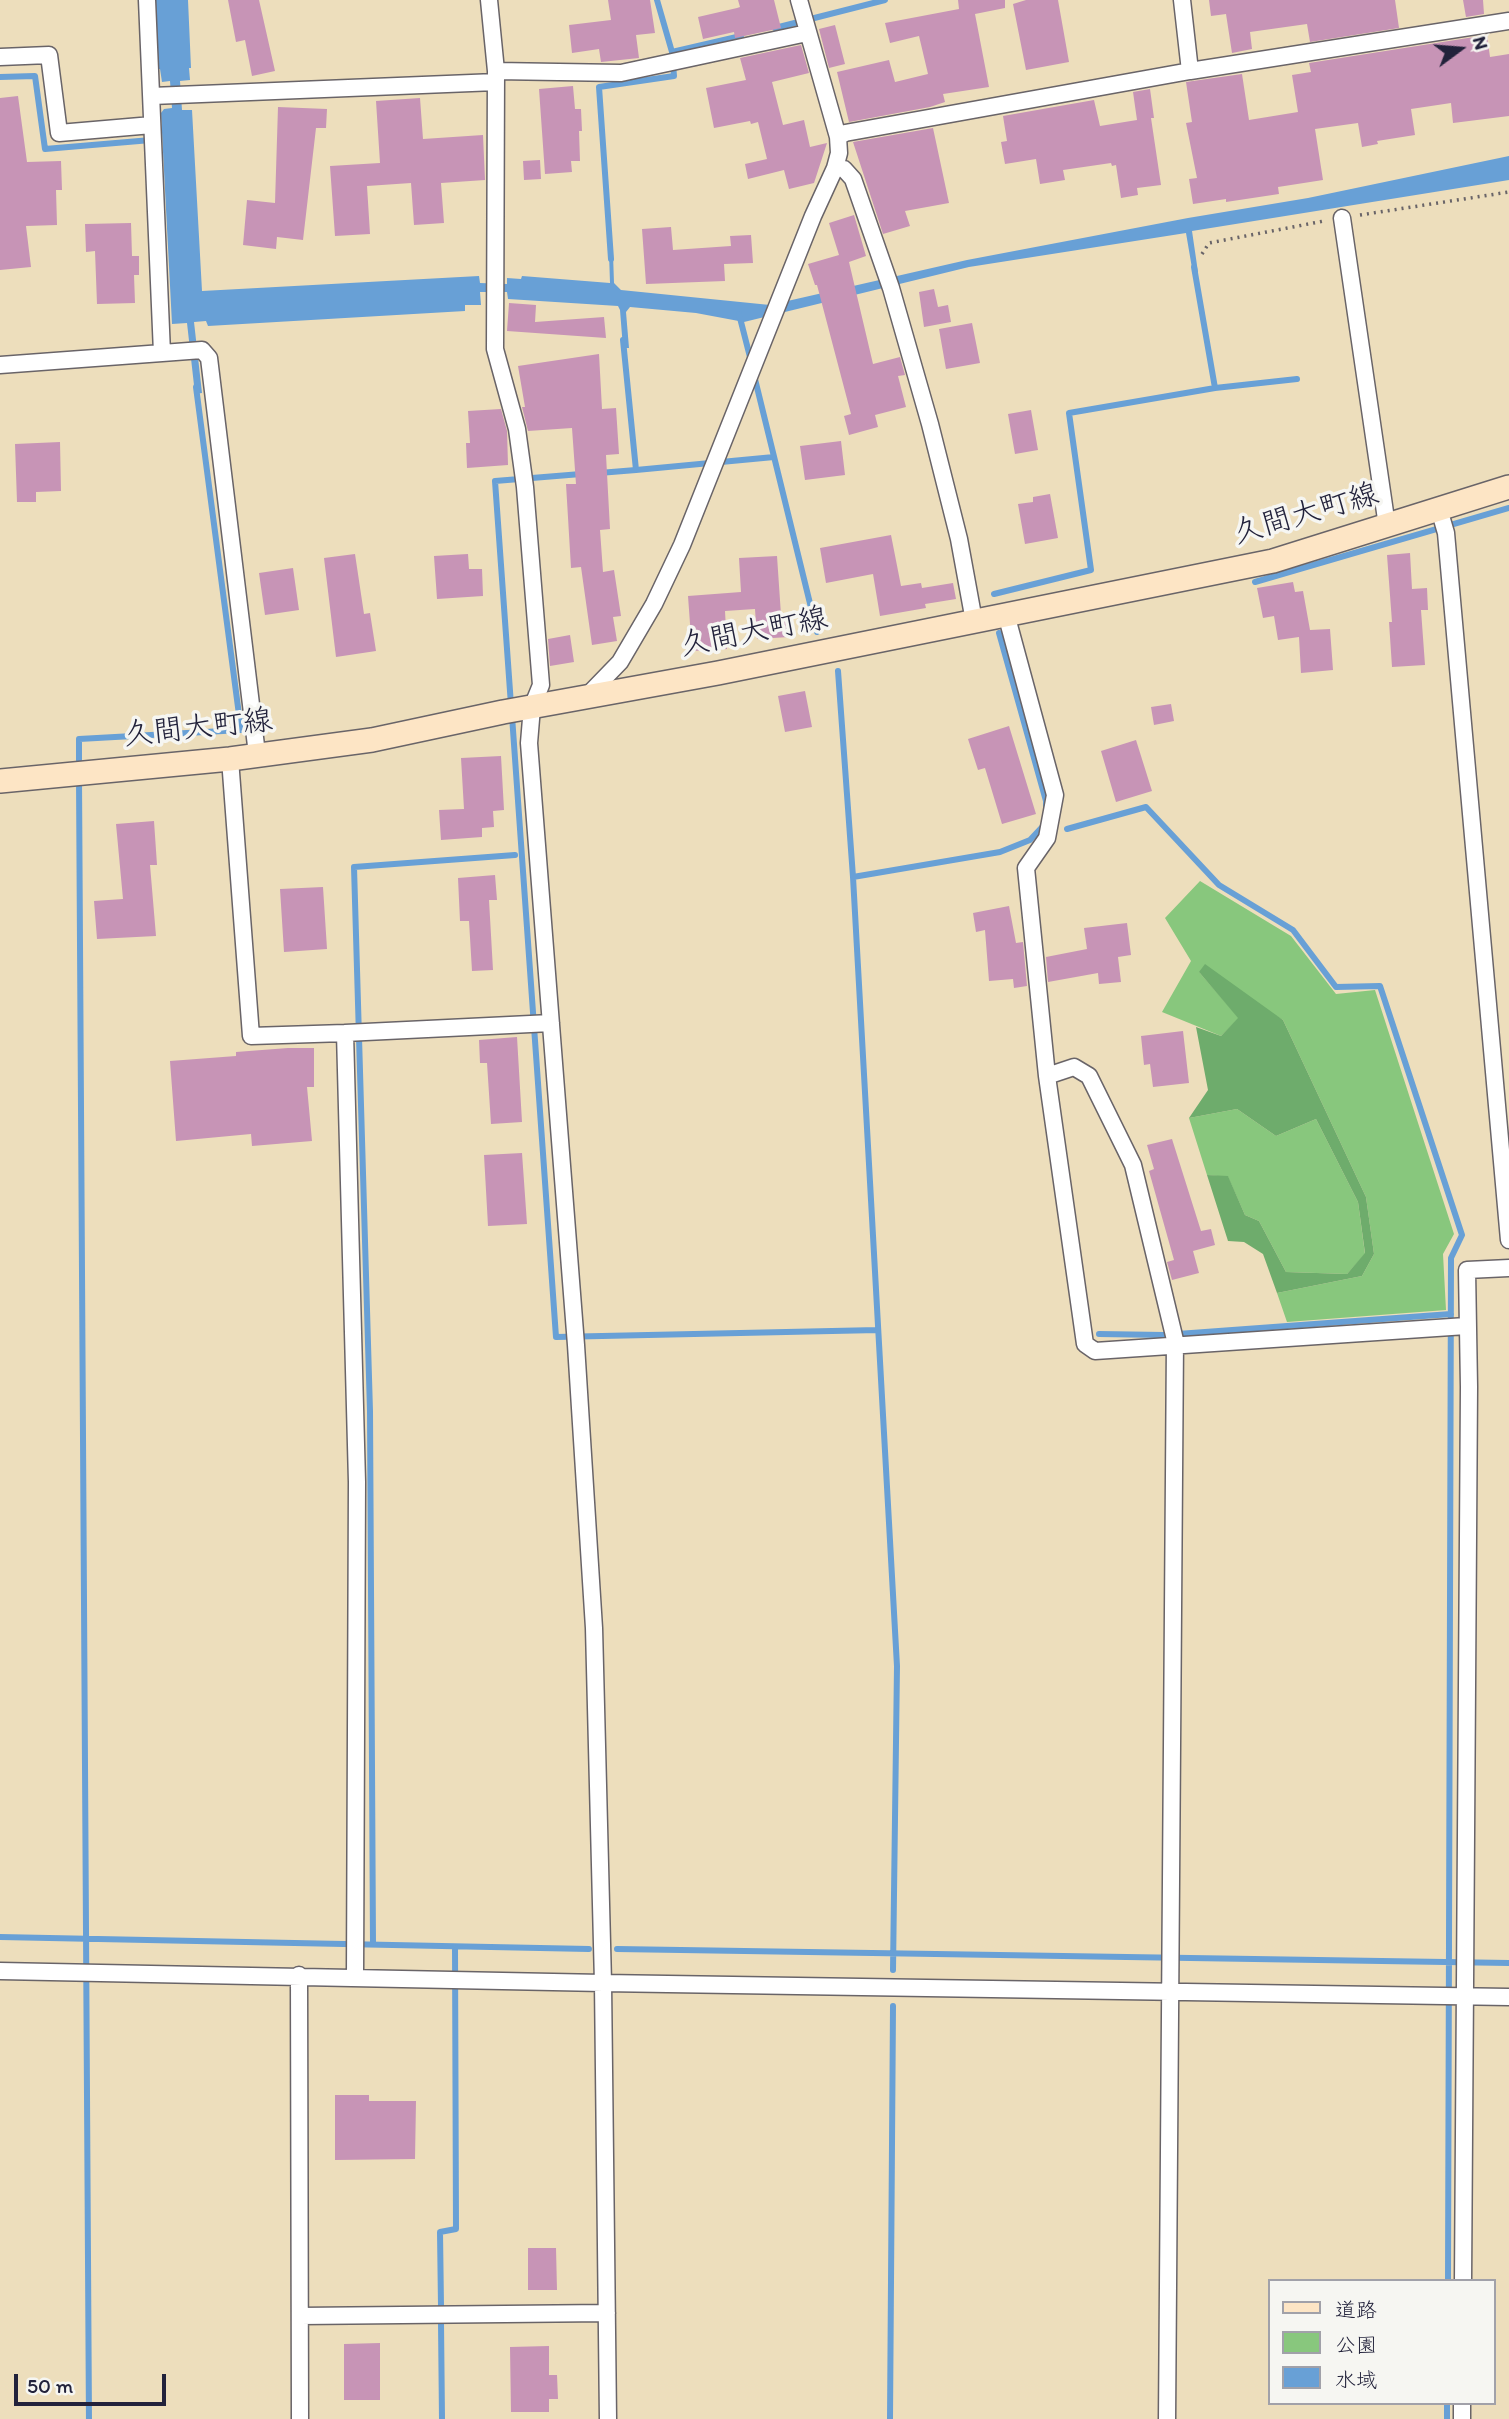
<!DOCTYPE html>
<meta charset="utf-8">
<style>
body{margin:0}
#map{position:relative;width:1509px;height:2419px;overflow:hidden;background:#eddebc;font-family:Itim,"Klee One",sans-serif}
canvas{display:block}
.legend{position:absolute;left:1268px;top:2279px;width:228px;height:126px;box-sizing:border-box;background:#f6f6f2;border:2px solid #a1a1a9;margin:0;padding:9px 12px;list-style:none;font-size:21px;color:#22223b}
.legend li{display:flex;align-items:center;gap:14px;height:35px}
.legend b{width:35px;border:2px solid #a1a1a9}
.north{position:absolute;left:1425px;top:14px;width:70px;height:70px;-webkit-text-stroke:5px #f6f6f2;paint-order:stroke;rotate:74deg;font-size:19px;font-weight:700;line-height:28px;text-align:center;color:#22223b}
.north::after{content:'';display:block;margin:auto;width:24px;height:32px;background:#22223b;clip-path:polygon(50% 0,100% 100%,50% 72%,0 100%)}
.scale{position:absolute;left:14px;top:2374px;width:152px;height:32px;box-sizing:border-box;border:4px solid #22223b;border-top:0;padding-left:9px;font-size:21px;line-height:24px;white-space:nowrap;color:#22223b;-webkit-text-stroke:5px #f6f6f2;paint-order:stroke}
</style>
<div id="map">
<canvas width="1509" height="2419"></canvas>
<ul class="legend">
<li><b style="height:9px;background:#fde5c5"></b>道路</li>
<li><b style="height:19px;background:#88c77d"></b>公園</li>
<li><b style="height:19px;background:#68a0d6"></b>水域</li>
</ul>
<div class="north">N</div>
<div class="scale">50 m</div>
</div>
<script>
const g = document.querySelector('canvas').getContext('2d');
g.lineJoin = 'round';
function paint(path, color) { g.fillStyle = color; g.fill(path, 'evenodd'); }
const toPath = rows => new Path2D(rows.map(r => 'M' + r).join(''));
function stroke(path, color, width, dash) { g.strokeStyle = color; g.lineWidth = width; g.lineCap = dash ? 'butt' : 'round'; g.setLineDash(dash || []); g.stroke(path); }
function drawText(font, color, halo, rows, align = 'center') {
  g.font = font + ' Itim,"Klee One",sans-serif'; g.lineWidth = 7; g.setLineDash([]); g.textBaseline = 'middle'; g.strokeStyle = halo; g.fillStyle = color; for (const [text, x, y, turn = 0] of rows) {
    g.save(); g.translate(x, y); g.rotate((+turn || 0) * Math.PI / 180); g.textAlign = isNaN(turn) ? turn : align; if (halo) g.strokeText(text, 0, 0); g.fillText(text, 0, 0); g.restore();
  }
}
const green = toPath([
 [1200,881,1291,936,1336,994,1375,990,1454,1234,1443,1254,1446,1310,1287,1322,1277,1293,1362,1276,1374,1254,1366,1197,1283,1020,1199,972,1239,1018,1221,1036,1162,1012,1191,961,1165,918],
 [1237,1109,1276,1136,1316,1119,1358,1202,1365,1254,1347,1274,1286,1272,1259,1221,1245,1215,1228,1177,1207,1175,1189,1118]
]);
const forest = toPath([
 [1205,964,1283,1020,1366,1197,1374,1254,1362,1276,1277,1293,1263,1254,1244,1242,1228,1241,1207,1175,1228,1176,1245,1215,1259,1221,1286,1272,1347,1274,1365,1253,1358,1202,1316,1119,1276,1136,1237,1109,1189,1118,1208,1090,1196,1027,1221,1036,1238,1018,1199,972]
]);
const water = toPath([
 [153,0,188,0,191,68,189,68,190,80,180,81,182,110,192,110,202,291,479,276,480,283,507,284,507,278,521,279,522,276,610,283,609,253,613,254,614,283,621,290,770,305,967,260,1188,218,1308,198,1509,156,1509,180,1192,231,1198,272,1193,274,1186,233,969,267,744,322,696,313,630,307,626,312,629,348,623,348,620,310,618,306,508,299,507,292,480,292,481,305,465,305,465,311,208,326,206,321,194,322,202,393,195,394,187,323,172,324,161,113,164,109,172,108,170,81,162,82,160,69,156,69]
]);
const stream = toPath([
 [657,0,672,52],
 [775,28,885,0],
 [0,77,35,76,45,149,151,140],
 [611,259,599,87,674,76,672,52,741,36],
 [739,314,751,361],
 [754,375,817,632],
 [1215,388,1297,379],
 [636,470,774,457],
 [599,473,636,470,623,340],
 [1255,582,1509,508],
 [994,594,1091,570,1069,413,1215,388,1194,267],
 [999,633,1046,801,1046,810],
 [838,671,853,877,897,1666,893,1970],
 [511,705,495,481,581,474],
 [512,716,556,1337,878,1330],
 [79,769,79,739,241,730,196,387],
 [79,779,89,2419],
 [1067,829,1146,807,1219,885,1293,930,1336,987,1380,986,1462,1235,1451,1258,1448,2281],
 [853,877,1000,852,1030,840,1045,824],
 [1099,1334,1164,1335,1451,1314],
 [0,1937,589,1949],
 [373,1944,370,1411,354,867,515,855],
 [617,1949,1509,1963],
 [441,2306,440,2232,456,2229,455,1947],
 [441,2323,442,2419],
 [890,2419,893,2006],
 [1447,2419,1447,2403]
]);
const building = toPath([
 [228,0,259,0,275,71,252,76,245,40,236,42],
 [608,0,650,0,655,33,636,35,639,58,601,62,599,49,572,53,569,25,611,20],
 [738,0,774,0,781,28,735,38,734,32,703,39,698,17,737,8,740,7],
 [958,0,1005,0,1005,8,975,14,989,87,943,94,945,102,930,107,849,122,837,72,889,60,895,82,928,74,919,36,890,43,885,23,959,9],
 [1026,0,1058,0,1069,62,1026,70,1013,4],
 [1209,0,1395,0,1399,28,1310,42,1307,24,1250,32,1252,49,1232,53,1226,14,1211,16],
 [1463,0,1483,0,1484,14,1466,17],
 [835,25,845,64,829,68,819,29],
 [1487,35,1490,57,1509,54,1509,116,1453,123,1451,103,1411,109,1415,135,1377,141,1378,144,1362,147,1358,123,1315,129,1323,180,1278,187,1279,194,1226,202,1226,199,1193,204,1189,179,1197,178,1186,123,1192,122,1186,82,1242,74,1249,120,1298,112,1292,75,1311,72,1309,63],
 [801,45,809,73,772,82,783,125,804,120,810,147,827,143,814,183,789,189,784,170,748,179,745,164,767,159,758,122,751,124,750,121,714,128,706,88,746,80,740,58],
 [573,86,575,109,581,109,582,131,579,131,580,161,571,161,572,172,545,174,539,89],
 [1150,89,1154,118,1151,118,1161,185,1137,188,1138,195,1121,198,1116,165,1112,166,1111,163,1063,170,1065,180,1040,184,1036,159,1005,164,1001,142,1007,141,1003,116,1094,100,1100,126,1137,120,1133,92],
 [18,96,27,162,61,161,62,190,56,190,57,225,26,226,31,267,0,270,0,98],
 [420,98,423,139,483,135,485,180,441,183,444,223,414,225,411,183,367,186,370,234,335,236,330,166,380,163,376,101],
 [278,107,327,109,326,128,316,128,303,240,277,237,276,249,243,245,247,200,275,203],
 [933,128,949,203,905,211,910,226,883,234,853,142],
 [540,160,541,179,524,180,523,161],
 [854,215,866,256,849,262,873,364,900,357,905,375,898,376,906,407,875,415,878,427,849,435,844,416,851,414,817,285,815,285,808,264,839,255,829,223],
 [131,223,132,256,139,256,139,275,134,275,135,303,97,304,95,251,86,252,85,224],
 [671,227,673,250,731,246,730,236,751,235,753,263,724,264,725,281,646,284,642,229],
 [934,289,938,307,948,305,951,322,924,327,919,292],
 [509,303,536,305,535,322,604,317,606,338,507,331],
 [972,323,980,363,946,369,939,329],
 [599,354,602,409,616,408,619,454,606,455,610,529,600,530,603,572,614,570,621,616,613,617,617,641,592,645,581,567,571,568,566,484,576,484,572,428,528,431,522,407,525,407,518,366],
 [501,409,507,431,508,465,467,468,466,443,470,443,468,411],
 [1031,410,1038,450,1015,454,1008,414],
 [841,441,845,475,805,480,800,446],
 [60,442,61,491,36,492,36,502,17,502,15,444],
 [1050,494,1058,538,1025,544,1018,504,1033,502,1033,497],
 [891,535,901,586,921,583,922,588,953,583,956,599,925,604,926,608,880,616,873,574,826,583,820,548],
 [1410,553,1412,589,1427,588,1428,610,1421,610,1425,665,1392,667,1389,622,1392,622,1387,555],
 [355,554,364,614,370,613,376,651,336,657,324,558],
 [468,554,469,569,482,569,483,596,437,599,434,556],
 [777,556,781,615,788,615,789,637,757,639,755,609,725,611,727,649,692,651,688,596,741,592,739,558],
 [293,568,299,610,265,615,259,573],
 [1293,582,1295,592,1303,591,1310,630,1330,629,1333,670,1301,673,1299,637,1278,640,1274,616,1263,618,1257,588],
 [570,635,574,662,550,666,548,639],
 [805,691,812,727,785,732,778,696],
 [1171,704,1174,721,1154,725,1151,707],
 [1009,726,1036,814,1002,824,985,768,978,770,968,739],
 [1136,740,1152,791,1116,802,1101,751],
 [501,756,504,810,493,811,494,827,482,828,482,837,441,840,439,810,464,809,461,758],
 [154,821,157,865,150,865,156,936,97,939,94,901,123,899,116,824],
 [495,875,497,900,489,900,493,970,472,971,469,921,460,921,458,878],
 [323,887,327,949,284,952,280,889],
 [1009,906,1016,943,1023,942,1027,986,1014,988,1013,979,989,981,985,930,976,932,973,913],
 [1127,923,1131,955,1118,957,1121,982,1099,984,1098,973,1048,982,1046,957,1087,949,1084,928],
 [1183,1031,1189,1083,1153,1087,1150,1064,1144,1065,1141,1036],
 [517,1037,522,1122,491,1124,487,1063,480,1063,479,1040],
 [288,1048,314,1048,314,1087,307,1087,312,1141,252,1146,251,1134,176,1141,170,1061,236,1056,236,1052],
 [1172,1139,1201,1231,1211,1229,1215,1245,1193,1251,1199,1273,1172,1280,1167,1262,1174,1260,1149,1171,1154,1169,1147,1145],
 [522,1153,527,1224,488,1226,484,1155],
 [335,2095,369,2095,369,2101,416,2101,415,2159,335,2160],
 [528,2248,556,2248,557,2290,528,2290],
 [380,2343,380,2400,344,2400,344,2344],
 [549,2346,549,2375,557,2375,558,2399,549,2399,549,2412,511,2412,510,2347]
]);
const path = toPath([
 [1360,215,1509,192],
 [1202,254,1209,243,1324,221]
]);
const minor = toPath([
 [147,0,162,353,202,350,209,358,257,754],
 [489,0,496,71,495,349,517,429,525,487,541,685,532,707,529,743,576,1345,594,1628,603,1983,608,2419],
 [1182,0,1190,71],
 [0,57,49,55,59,133,152,125],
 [496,71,621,73,807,33],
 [152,96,496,82],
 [838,137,845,133,1190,71,1509,21],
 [835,168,844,169,853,179,891,288,930,424,959,539,974,621],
 [1342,218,1387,526],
 [0,365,162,353],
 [1439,509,1446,533,1509,1240],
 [1006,614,1055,795,1047,838,1026,868,1047,1076,1085,1344,1095,1351,1466,1326],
 [588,695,620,662,654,604,682,545,813,216,835,168,839,153,838,137,799,0],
 [230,759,251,1036,345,1033,357,1482,355,1976],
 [345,1033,551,1023],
 [1047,1076,1074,1067,1089,1076,1133,1165,1175,1340,1167,2419],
 [0,1971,603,1983,1509,1997],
 [299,1975,300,2419],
 [1463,2281,1469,1387,1467,1270,1509,1268],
 [300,2316,607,2313],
 [1462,2419,1462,2403]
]);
const secondary = toPath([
 [0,781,230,759,372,740,503,712,718,673,1273,561,1509,487]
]);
const streetNames = [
 ["久間大町線",1306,515,-16],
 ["久間大町線",754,633,-11],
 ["久間大町線",198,729,-6]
];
paint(green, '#88c77d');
paint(forest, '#6eac6c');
paint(water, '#68a0d6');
stroke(stream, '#68a0d6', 6);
paint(building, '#c794b6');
stroke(minor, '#696468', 19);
stroke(secondary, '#696468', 26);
stroke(path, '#696468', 3.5, [2, 5]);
stroke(minor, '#fff', 16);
stroke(secondary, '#fde5c5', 23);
drawText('30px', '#22223b', '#f6f6f2', streetNames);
</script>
